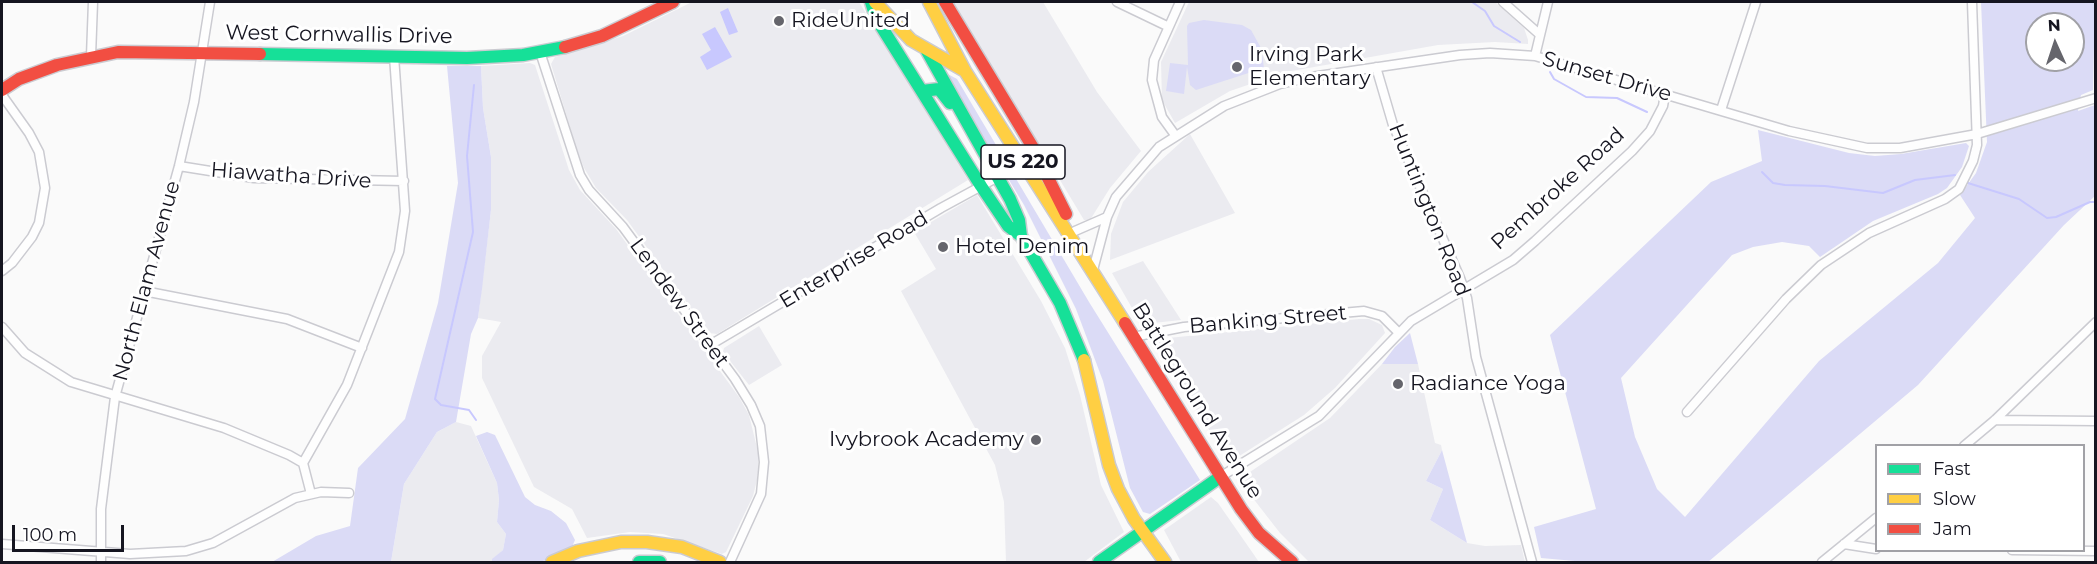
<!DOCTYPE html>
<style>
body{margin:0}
#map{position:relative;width:2097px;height:564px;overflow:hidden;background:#fafafa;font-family:Montserrat,sans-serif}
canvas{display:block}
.frame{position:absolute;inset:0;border:3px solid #151520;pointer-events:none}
.legend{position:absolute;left:1875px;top:444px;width:210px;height:108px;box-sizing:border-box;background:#fff;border:2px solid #a1a1a6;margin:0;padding:8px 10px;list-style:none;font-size:18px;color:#151520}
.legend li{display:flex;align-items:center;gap:12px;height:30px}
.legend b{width:30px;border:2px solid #a1a1a6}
.north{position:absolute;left:2025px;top:12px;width:60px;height:60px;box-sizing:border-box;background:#fff;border:2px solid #a1a1a6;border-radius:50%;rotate:357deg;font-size:16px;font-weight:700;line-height:24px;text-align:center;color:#151520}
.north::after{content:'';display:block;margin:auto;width:21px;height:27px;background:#65656c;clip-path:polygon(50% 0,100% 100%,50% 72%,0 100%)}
.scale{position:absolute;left:12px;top:525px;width:112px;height:27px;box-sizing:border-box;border:3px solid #151520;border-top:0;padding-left:8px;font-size:18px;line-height:21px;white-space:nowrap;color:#151520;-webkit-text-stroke:4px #fff;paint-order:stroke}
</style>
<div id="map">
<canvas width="2097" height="564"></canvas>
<div class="frame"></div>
<ul class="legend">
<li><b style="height:8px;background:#16e098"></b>Fast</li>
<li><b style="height:8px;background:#ffcf43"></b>Slow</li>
<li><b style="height:8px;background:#f24e42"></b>Jam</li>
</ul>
<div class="north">N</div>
<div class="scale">100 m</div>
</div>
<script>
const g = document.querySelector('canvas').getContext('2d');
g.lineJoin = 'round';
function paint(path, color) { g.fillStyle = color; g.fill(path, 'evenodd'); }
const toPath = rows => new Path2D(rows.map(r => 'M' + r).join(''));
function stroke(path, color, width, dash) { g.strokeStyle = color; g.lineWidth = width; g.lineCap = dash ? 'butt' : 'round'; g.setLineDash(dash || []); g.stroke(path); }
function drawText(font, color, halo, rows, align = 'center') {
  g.font = font + ' Montserrat,sans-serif'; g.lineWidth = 6; g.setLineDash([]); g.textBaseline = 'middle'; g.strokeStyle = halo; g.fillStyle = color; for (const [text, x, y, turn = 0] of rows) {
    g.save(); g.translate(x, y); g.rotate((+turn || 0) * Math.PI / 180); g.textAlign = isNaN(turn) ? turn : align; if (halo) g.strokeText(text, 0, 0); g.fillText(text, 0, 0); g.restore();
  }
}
const built = toPath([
 [692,2,859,2,968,180,717,334,709,333,627,220,596,188,584,168,576,147,551,64,555,57,623,36],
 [953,2,1043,2,1097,92,1141,151,1110,188,1090,220,1084,220],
 [1189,2,1495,2,1524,28,1528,40,1528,44,1495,42,1438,45,1286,72,1230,91,1175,123,1162,100,1161,62],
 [530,63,535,65,569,170,580,190,616,229,739,397,749,415,759,456,757,480,753,496,726,552,722,554,663,534,630,532,587,538,572,509,534,487,482,378,482,356,501,322,478,318,491,210,491,157,483,108,481,66],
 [1190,134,1235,213,1110,260,1111,234,1123,202,1148,172],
 [977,195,1041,301,1065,348,1080,395,1101,485,1124,532,1084,562,1006,562,1004,502,995,465,901,291,936,269,914,232],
 [1143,261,1181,320,1144,324,1140,322,1112,273],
 [1359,319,1369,319,1382,325,1385,333,1335,388,1304,415,1233,460,1227,458,1154,343,1158,339],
 [759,326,782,365,749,385,723,352,724,348],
 [1382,364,1418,364,1435,443,1441,445,1442,450,1426,481,1443,489,1430,520,1467,543,1485,546,1521,545,1525,562,1309,562,1280,533,1245,488,1242,481,1244,476,1330,418],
 [456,422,471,426,497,483,499,500,497,522,506,534,503,550,493,559,492,562,391,562,404,484,437,432],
 [1211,497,1218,503,1259,562,1181,562,1164,530]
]);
const green = toPath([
 [1981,2,2095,2,2093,90,2081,95,2078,111,2095,105,2095,196,2064,225,1918,385,1708,562,1586,562,1541,558,1534,527,1596,509,1550,335,1711,182,1762,161,1758,130,1849,153,1875,156,1901,154,1966,143,1969,146,1962,167,1947,188,1938,194,1873,221,1820,257,1809,246,1782,242,1753,247,1732,255,1621,378,1635,437,1657,489,1685,517,1819,361,1938,263,1975,218,1960,195,1976,173,1987,142],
 [2037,24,2073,24,2073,60,2037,60],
 [1204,20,1242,25,1251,30,1261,48,1264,68,1196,90,1190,85,1187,67,1184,94,1166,91,1170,63,1188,65,1187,26,1189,23],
 [447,66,481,66,483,108,491,157,491,210,482,289,478,318,471,334,456,422,437,432,404,484,391,562,272,562,316,536,350,526,358,468,405,419,438,303,458,183],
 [944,72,957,79,1089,302,1200,480,1150,514,1143,512,1130,488,1103,381,1076,309,1024,205],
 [1410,333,1418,364,1382,364,1395,347],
 [487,432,495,435,525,497,535,505,551,511,566,523,575,540,572,547,541,562,492,562,492,559,503,550,506,534,497,522,499,500,497,483,476,436],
 [1442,450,1467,543,1430,520,1443,489,1426,481]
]);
const water = toPath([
 [728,8,738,32,729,35,720,12],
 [715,27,732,57,707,70,700,57,711,50,702,34]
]);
const stream = toPath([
 [1472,2,1485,11,1494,26,1520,42],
 [1550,72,1554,79,1586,97,1617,98,1647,112],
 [474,85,467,156,473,232,435,399,441,405,469,410,476,420],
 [1762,172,1773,183,1785,185,1825,186,1883,193,1915,180,1955,175],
 [1968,183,2019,199,2047,218,2056,217,2090,202,2096,202]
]);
const street = toPath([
 [1117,2,1167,26],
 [1503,2,1538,33],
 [540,52,580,175,589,190,623,227,735,379,751,405,760,426,764,462,761,494,730,562],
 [91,56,93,2],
 [1535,56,1548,2],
 [1376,67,1393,125,1460,278,1467,298,1476,357,1532,562],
 [2,95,29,133,39,152,45,188,39,223,32,237,12,263,2,271],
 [1721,110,1756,2],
 [1175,135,1162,117,1152,80,1154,60,1180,2],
 [179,166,254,178,404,181],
 [1075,231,1107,217],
 [1093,270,1107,217,1116,197,1159,147,1224,106,1280,84,1311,77,1460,55,1490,53,1535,56,1789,131,1867,148,1900,148,1977,134,2096,98],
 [144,291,287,319,362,348],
 [2,327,25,353,71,382,224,428,289,455,303,463,311,494],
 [1133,337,1184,327,1364,311,1382,316,1398,332],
 [710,345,941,208,998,177],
 [1687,412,1786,299,1821,265,1869,233,1945,199,1959,189,1973,161,1977,145,1972,2],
 [1995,420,2096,421],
 [1964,446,1995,420,2096,322],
 [303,463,347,385,399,252,405,211,394,56],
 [1220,477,1319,416,1411,321,1513,260,1535,241,1632,151,1650,131,1663,106,1665,94],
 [2,544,130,554,186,551,213,543,295,498,321,492,349,493],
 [1844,544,1876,549],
 [2012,550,2096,551],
 [101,562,101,509,115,397,179,166,194,102,210,2],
 [1822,562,1876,518]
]);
const fast = toPath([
 [871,2,876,18,981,186,1008,226,1021,236,1060,303,1084,360],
 [927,51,1010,199,1019,220,1021,236],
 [260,54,467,58,523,55,565,47],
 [922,91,939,89,950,103],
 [639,562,660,562],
 [1099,562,1220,477]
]);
const slow = toPath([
 [875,2,911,40,965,71,1125,323],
 [929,2,965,71],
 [1084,360,1109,465,1118,489,1134,519,1165,562],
 [552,562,578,551,621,542,647,542,682,547,720,562]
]);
const jam = toPath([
 [945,2,1032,146,1066,214],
 [565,47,602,36,673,2],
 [2,90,19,79,57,65,118,52,260,54],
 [1125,323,1241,509,1259,533,1292,562]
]);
const markers = [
 [779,21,6,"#65656c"],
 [1237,67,6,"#65656c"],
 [943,247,6,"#65656c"],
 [1398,384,6,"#65656c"],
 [1036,440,6,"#65656c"]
];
const shields = [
 [1023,162,84]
];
const shieldNames = [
 ["US 220",1023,162]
];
const poiNames = [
 ["RideUnited",791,21],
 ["Irving Park",1249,55],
 ["Elementary",1249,79],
 ["Hotel Denim",955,247],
 ["Radiance Yoga",1410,384],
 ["Ivybrook Academy",1024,440,"right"]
];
const streetNames = [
 ["West Cornwallis Drive",339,35,1],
 ["Sunset Drive",1607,77,16],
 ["Hiawatha Drive",291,176,4],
 ["Pembroke Road",1558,189,-42],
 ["Huntington Road",1429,210,68],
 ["Enterprise Road",854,260,-31],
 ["North Elam Avenue",147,281,-75],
 ["Lendew Street",679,303,54],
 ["Banking Street",1268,320,-5],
 ["Battleground Avenue",1197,401,58]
];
paint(built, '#ebebf0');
paint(green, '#dbdbf6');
paint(water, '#c8c8fe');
stroke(stream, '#c8c8fe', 2);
stroke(street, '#cbcbd1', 11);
stroke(fast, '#cbcbd1', 15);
stroke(slow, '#cbcbd1', 15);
stroke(jam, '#cbcbd1', 15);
stroke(street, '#fefefe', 8);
stroke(fast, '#16e098', 12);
stroke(slow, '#ffcf43', 12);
stroke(jam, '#f24e42', 12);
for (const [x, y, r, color] of markers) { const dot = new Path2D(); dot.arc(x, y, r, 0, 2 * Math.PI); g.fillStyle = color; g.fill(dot); stroke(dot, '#fff', 2); }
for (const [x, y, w] of shields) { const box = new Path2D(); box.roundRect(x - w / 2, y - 17, w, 34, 4.5); g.fillStyle = '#fff'; g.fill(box); stroke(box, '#151520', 1.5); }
drawText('bold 20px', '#151520', null, shieldNames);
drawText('21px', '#151520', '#fff', poiNames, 'left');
drawText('21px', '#151520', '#fff', streetNames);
</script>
